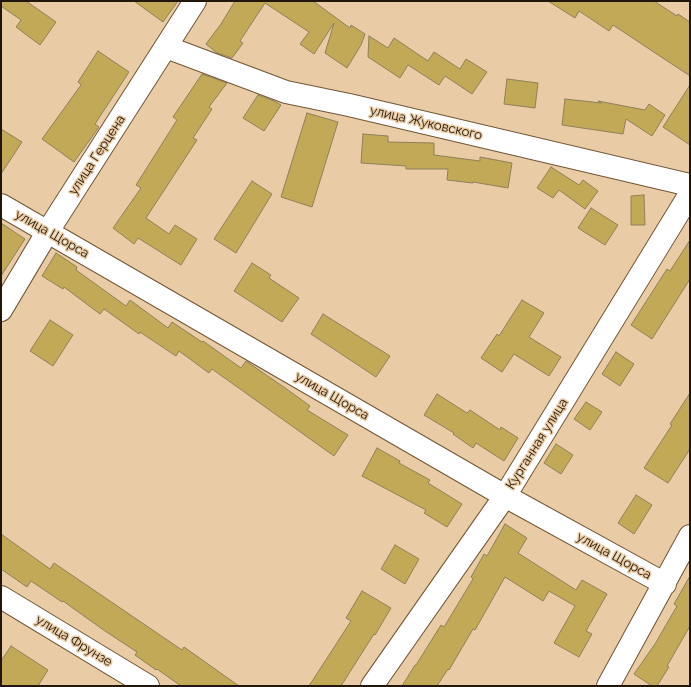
<!DOCTYPE html>
<meta charset="utf-8">
<style>
body{margin:0}
#map{position:relative;width:691px;height:687px;overflow:hidden;background:#e9cba6;font-family:Raleway,sans-serif}
canvas{display:block}
.frame{position:absolute;inset:0;border:2px solid #211608;pointer-events:none}
</style>
<div id="map">
<canvas width="691" height="687"></canvas>
<div class="frame"></div>
</div>
<script>
const g = document.querySelector('canvas').getContext('2d');
g.lineJoin = 'round';
function paint(path, color) { g.fillStyle = color; g.fill(path, 'evenodd'); }
const toPath = rows => new Path2D(rows.map(r => 'M' + r).join(''));
function stroke(path, color, width, dash) { g.strokeStyle = color; g.lineWidth = width; g.lineCap = dash ? 'butt' : 'round'; g.setLineDash(dash || []); g.stroke(path); }
function drawText(font, color, halo, rows, align = 'center') {
  g.font = font + ' Raleway,sans-serif'; g.lineWidth = 3; g.setLineDash([]); g.textBaseline = 'middle'; g.strokeStyle = halo; g.fillStyle = color; for (const [text, x, y, turn = 0] of rows) {
    g.save(); g.translate(x, y); g.rotate((+turn || 0) * Math.PI / 180); g.textAlign = isNaN(turn) ? turn : align; if (halo) g.strokeText(text, 0, 0); g.fillText(text, 0, 0); g.restore();
  }
}
const building = toPath([
 [1,1,26,1,56,22,40,45,16,27,21,20,1,6,1,1],
 [134,1,178,1,163,22,134,1],
 [235,1,313,1,350,28,351,25,365,34,361,45,347,68,325,53,334,23,314,54,300,44,309,32,265,3,240,41,243,43,232,58,217,53,206,44,221,24,235,1],
 [548,1,654,1,677,16,678,14,690,22,690,76,613,25,609,31,579,11,575,18,548,1],
 [369,36,388,48,394,38,428,61,434,52,460,69,466,59,487,72,472,94,445,76,439,85,408,65,400,78,368,57,369,36],
 [98,51,129,72,95,124,99,127,74,162,42,139,81,85,78,82,98,51],
 [202,74,227,83,209,107,212,109,193,138,197,140,146,218,169,234,175,225,197,239,181,265,138,238,134,244,113,228,141,188,136,185,177,120,173,117,202,74],
 [507,79,538,83,535,108,504,104,507,79],
 [690,85,690,145,663,127,690,85],
 [258,95,274,101,281,105,264,131,243,118,258,95],
 [565,99,601,103,598,101,645,110,649,104,665,115,652,136,626,119,623,134,562,125,565,99],
 [307,113,338,122,312,207,281,197,307,113],
 [1,129,22,142,1,174,1,129],
 [363,134,388,136,388,142,434,143,434,155,480,161,480,157,512,163,508,188,473,182,473,183,447,180,448,169,406,169,406,166,361,163,363,134],
 [551,167,579,185,583,180,598,191,585,209,559,190,553,198,537,188,551,167],
 [252,181,272,194,236,253,214,239,252,181],
 [644,195,645,225,631,225,631,196,644,195],
 [591,208,618,225,605,245,578,228,591,208],
 [1,223,25,239,1,276,1,223],
 [690,240,690,279,652,339,631,325,667,269,670,271,690,240],
 [56,253,77,267,76,270,126,306,130,300,168,328,172,322,202,342,203,341,241,368,246,361,288,390,310,406,307,410,348,435,334,456,212,369,209,373,179,351,176,356,140,332,139,334,104,309,100,314,64,287,63,289,42,276,56,253],
 [252,263,271,275,269,278,299,298,282,322,234,291,252,263],
 [522,300,544,313,529,337,561,357,549,376,514,354,502,372,481,358,497,334,499,336,522,300],
 [323,314,390,356,376,377,311,334,323,314],
 [50,320,73,335,53,366,30,351,50,320],
 [616,352,634,364,620,386,602,374,616,352],
 [690,393,690,449,668,483,644,468,672,425,670,424,690,393],
 [437,394,467,413,470,410,500,430,501,427,518,438,504,461,476,443,473,448,453,434,454,433,424,415,437,394],
 [586,402,602,412,590,430,574,419,586,402],
 [556,444,573,455,561,474,544,463,556,444],
 [377,448,400,461,399,463,430,480,428,483,462,504,447,527,424,513,426,510,362,476,377,448],
 [636,495,652,505,634,534,618,523,636,495],
 [505,524,527,538,518,553,576,590,582,580,607,594,586,631,592,634,579,657,554,643,575,606,549,591,543,601,505,577,475,630,473,629,449,670,448,669,437,686,402,686,415,665,416,665,441,625,444,627,473,579,471,577,484,554,487,556,505,524],
 [1,534,50,569,54,563,182,650,184,647,239,686,181,686,157,669,156,670,135,655,137,652,105,631,63,601,62,602,31,581,27,587,1,569,1,534],
 [395,545,419,559,405,584,381,569,395,545],
 [690,576,690,626,667,666,669,667,657,686,652,686,634,674,655,644,677,606,674,604,690,576],
 [362,591,391,608,375,635,374,634,341,686,309,686,351,621,346,618,362,591],
 [11,646,48,670,38,686,1,686,1,661,11,646]
]);
const minor = toPath([
 [166,47,286,92,349,105,690,185],
 [1,205,505,496,665,584],
 [1,310,48,231,195,1],
 [1,597,148,686],
 [372,686,505,496,690,194],
 [608,686,690,536]
]);
const streetNames = [
 ["улица Жуковского",426,123,13],
 ["улица Герцена",97,155,-57],
 ["улица Щорса",52,234,30],
 ["улица Щорса",332,396,30],
 ["Курганная улица",537,444,-58],
 ["улица Щорса",614,556,29],
 ["улица Фрунзе",74,641,31]
];
paint(building, '#c2a958');
stroke(building, '#8d8158', 1);
stroke(minor, '#715736', 24);
stroke(minor, '#fff', 22);
drawText('13px', '#211608', '#e9cba6', streetNames);
</script>
